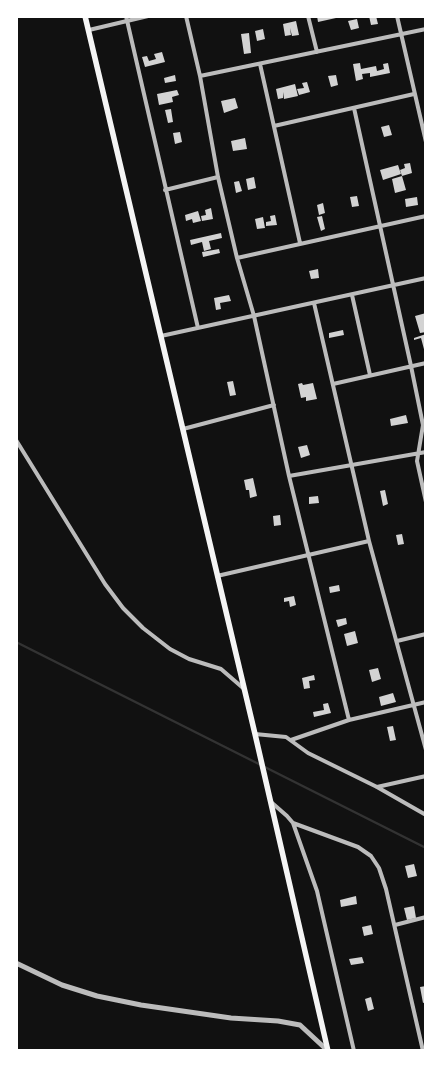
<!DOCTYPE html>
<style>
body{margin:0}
#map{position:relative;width:442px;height:1067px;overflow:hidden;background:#111;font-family:Roboto,sans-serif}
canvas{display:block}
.frame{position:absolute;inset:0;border:18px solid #fff;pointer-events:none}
</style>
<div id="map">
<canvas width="442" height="1067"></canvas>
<div class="frame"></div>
</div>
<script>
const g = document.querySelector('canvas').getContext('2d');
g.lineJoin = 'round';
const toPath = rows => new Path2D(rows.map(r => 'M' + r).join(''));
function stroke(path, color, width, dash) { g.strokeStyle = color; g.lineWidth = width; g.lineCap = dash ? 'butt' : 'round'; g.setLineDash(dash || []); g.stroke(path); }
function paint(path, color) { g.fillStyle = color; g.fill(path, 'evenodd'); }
const stream = toPath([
 [16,642,426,848]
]);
const building = toPath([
 [317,16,335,16,336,18,318,22],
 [369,16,376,16,378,24,371,25],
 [357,19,359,28,351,30,348,21],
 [296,21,299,35,292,36,290,28,291,35,285,36,283,24],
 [263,29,265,39,257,41,255,31],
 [249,33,251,53,244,54,241,34],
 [162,52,165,62,145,67,142,57,147,56,149,61,156,59,154,54],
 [360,63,361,69,376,66,377,71,384,69,383,64,388,63,390,73,370,77,370,73,362,74,363,79,356,81,353,64],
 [175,75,176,81,165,83,164,78],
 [336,75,338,85,331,87,328,76],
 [307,82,310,92,299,95,297,89,304,88,302,83],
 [295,84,298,96,284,99,283,92,283,98,278,99,276,89],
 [177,90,179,95,172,97,173,102,159,105,157,94],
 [235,98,238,108,224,113,221,101],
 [171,109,173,122,168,123,165,110],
 [389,125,392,135,384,137,381,127],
 [180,132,182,142,175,144,173,133],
 [245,138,247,149,233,151,231,141],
 [410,163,412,173,402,176,400,170,405,168,404,164],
 [398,165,401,174,383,180,380,170],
 [402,176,406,190,395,193,392,179],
 [254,177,256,188,248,190,246,179],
 [239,181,242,191,236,193,234,182],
 [357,196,359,206,352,207,350,197],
 [417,197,418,205,406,207,405,199],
 [323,203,325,213,319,215,317,205],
 [211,208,213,219,202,221,201,216,206,215,205,210],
 [198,211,201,221,193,223,192,219,186,221,185,215],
 [275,215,277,225,266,226,266,222,271,221,270,216],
 [322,216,325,229,321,231,317,217],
 [263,217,265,228,257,229,255,219],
 [221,233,222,238,209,241,211,249,204,251,202,242,191,245,190,240],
 [219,249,220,253,203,257,202,252],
 [318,269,319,278,311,279,309,271],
 [229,295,231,301,220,303,221,309,216,310,214,298],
 [426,313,426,332,420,333,415,316],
 [343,330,344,335,329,338,329,333],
 [426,334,426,353,425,353,421,338,414,340,414,338],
 [233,381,236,395,230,396,227,382],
 [302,383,303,385,313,383,317,399,306,401,306,397,301,398,298,384],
 [406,415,408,423,391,426,390,419],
 [307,445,310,455,301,458,298,447],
 [253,478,257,496,250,498,249,490,246,490,244,480],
 [385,490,388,504,383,506,380,491],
 [318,496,319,503,309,504,309,497],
 [280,515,281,525,274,526,273,516],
 [402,534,404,544,398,545,396,535],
 [339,585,340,591,330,593,329,587],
 [294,596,296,605,290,607,289,601,284,602,284,598],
 [346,618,347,624,338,627,336,620],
 [355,631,358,643,347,646,344,634],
 [378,668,381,679,372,682,369,670],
 [314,675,315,680,309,681,310,688,304,689,302,678],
 [393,693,396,702,381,706,379,697],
 [328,703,331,713,314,717,313,712,324,710,323,704],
 [393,726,396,740,390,741,387,727],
 [414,864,417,876,408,878,405,866],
 [356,896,357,904,341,907,340,900],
 [414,906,416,918,407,920,404,908],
 [371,925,373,934,364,936,362,927],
 [362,957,364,963,351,965,349,959],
 [426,986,426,1002,423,1003,420,987],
 [371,997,374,1009,368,1011,365,999]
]);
const minor = toPath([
 [126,16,198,328],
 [186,16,200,76,218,177,237,258,254,316,289,476,349,720],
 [308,16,317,52],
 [397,16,426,142],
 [89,30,148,16],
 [260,64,300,243],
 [200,76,426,29],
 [354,108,411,366,423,425,417,461,426,502],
 [274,126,414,94],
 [165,190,218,177],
 [237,258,426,216],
 [352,295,370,375],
 [314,303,369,541,426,750],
 [161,336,426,278],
 [333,384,426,363],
 [183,429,274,405],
 [16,440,105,584,123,608,143,628,170,649,189,659,221,669,243,688],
 [289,476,426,452],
 [217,576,369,541],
 [397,641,426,634],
 [255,734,286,737,308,753,377,787,426,815],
 [291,740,349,720,426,702],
 [377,787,426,776],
 [271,802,287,816,293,823,317,891,354,1051],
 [293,823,358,847,371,856,379,868,386,889,423,1051],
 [395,925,426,917]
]);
const tertiary = toPath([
 [16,963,62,985,97,996,141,1005,231,1018,278,1021,300,1025,327,1050]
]);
const secondary = toPath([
 [85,16,255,734,328,1051]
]);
stroke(stream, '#333', 2.5);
paint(building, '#d3d3d3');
stroke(minor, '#bcbcbc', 4);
stroke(tertiary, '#bcbcbc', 5);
stroke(secondary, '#f5f5f5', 5.5);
</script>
